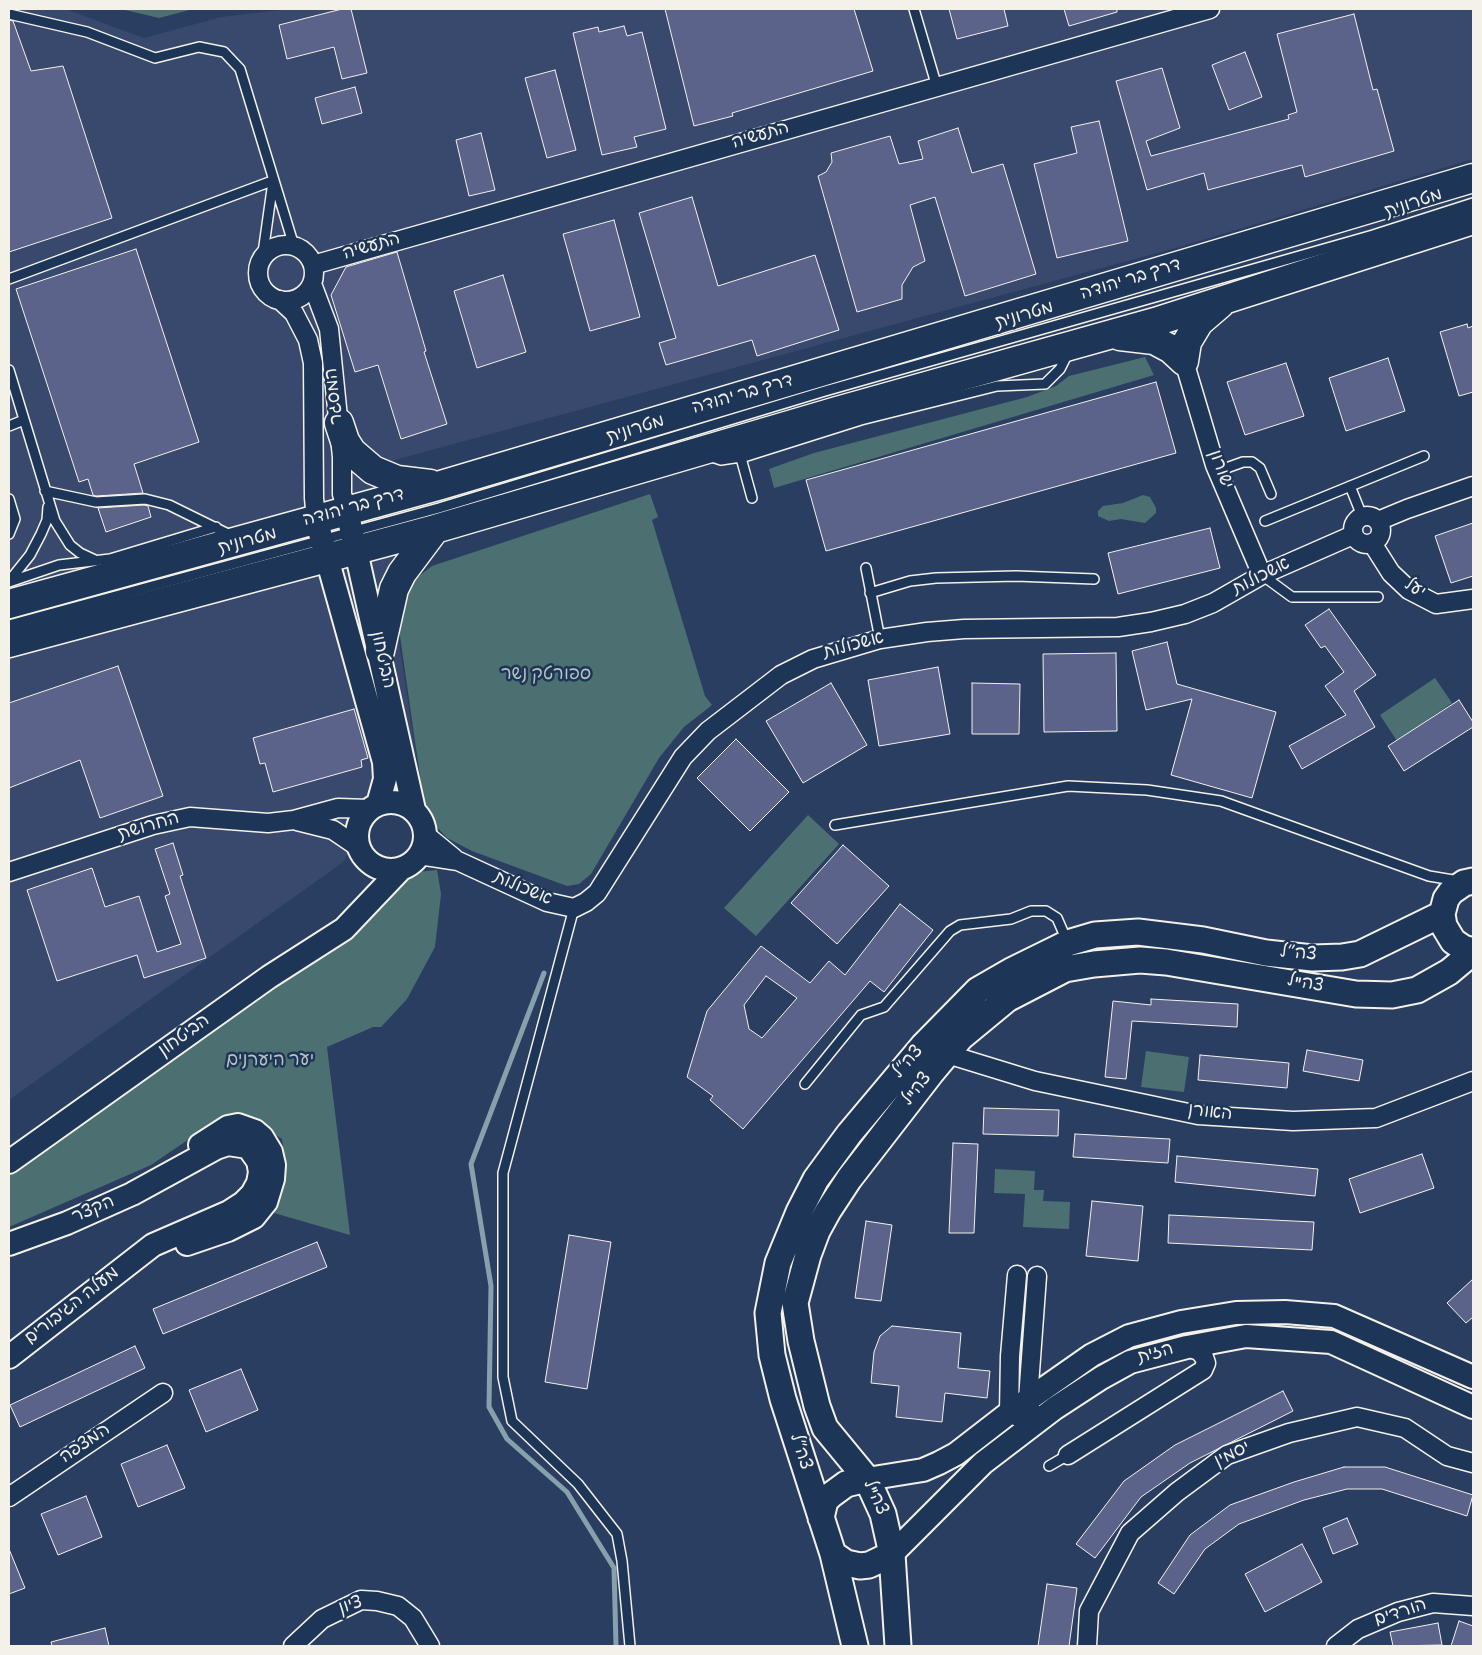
<!DOCTYPE html>
<meta charset="utf-8">
<style>
body{margin:0}
#map{position:relative;width:1482px;height:1655px;overflow:hidden;background:#293e61;font-family:"Gochi Hand",sans-serif}
canvas{display:block}
.frame{position:absolute;inset:0;border:10px solid #f4f1e8;pointer-events:none}
</style>
<div id="map">
<canvas width="1482" height="1655"></canvas>
<div class="frame"></div>
</div>
<script>
const g = document.querySelector('canvas').getContext('2d');
g.lineJoin = 'round';
function paint(path, color) { g.fillStyle = color; g.fill(path, 'evenodd'); }
const toPath = rows => new Path2D(rows.map(r => 'M' + r).join(''));
function stroke(path, color, width, dash) { g.strokeStyle = color; g.lineWidth = width; g.lineCap = dash ? 'butt' : 'round'; g.setLineDash(dash || []); g.stroke(path); }
function drawText(font, color, halo, rows, align = 'center') {
  g.font = font + ' "Gochi Hand","Playpen Sans Hebrew",sans-serif'; g.lineWidth = 5; g.setLineDash([]); g.textBaseline = 'middle'; g.strokeStyle = halo; g.fillStyle = color; for (const [text, x, y, turn = 0] of rows) {
    g.save(); g.translate(x, y); g.rotate((+turn || 0) * Math.PI / 180); g.textAlign = isNaN(turn) ? turn : align; if (halo) g.strokeText(text, 0, 0); g.fillText(text, 0, 0); g.restore();
  }
}
const built = toPath([
 [9,9,65,9,144,38,221,17,290,9,1473,9,1473,159,1179,247,391,461,394,609,416,754,342,863,9,1100]
]);
const green = toPath([
 [121,9,193,9,159,18],
 [1145,357,1154,375,774,488,769,469,814,453,1027,397,1056,386,1069,376],
 [650,494,658,517,652,520,705,696,712,705,684,727,659,758,591,874,579,884,567,886,472,851,447,838,435,825,424,804,398,622,406,593,414,580,432,566],
 [1143,495,1150,497,1156,508,1156,513,1145,523,1121,519,1109,521,1098,516,1098,511,1103,506,1123,503],
 [1435,678,1452,703,1397,741,1380,715],
 [808,815,839,844,756,936,724,908],
 [437,870,441,894,435,947,407,999,381,1027,373,1027,327,1047,350,1235,274,1213,283,1190,286,1168,282,1139,247,1116,223,1116,151,1165,9,1227,9,1174,405,879,416,872],
 [1146,1051,1189,1057,1184,1092,1141,1087],
 [995,1169,1035,1171,1034,1190,1044,1190,1043,1201,1070,1202,1069,1229,1023,1227,1025,1194,994,1193]
]);
const stream = toPath([
 [544,973,471,1164,491,1286,489,1407,507,1439,567,1492,614,1568,616,1646]
]);
const building = toPath([
 [342,9,351,9,367,73,342,79,334,47,287,59,279,25,342,9],
 [665,9,854,9,873,71,732,113,733,116,694,126,665,9],
 [949,9,1004,9,1008,26,957,39,949,9],
 [1064,9,1117,9,1117,12,1069,26,1064,9],
 [1354,14,1373,90,1377,89,1394,151,1305,177,1302,165,1208,190,1204,173,1147,190,1116,81,1162,68,1180,128,1146,141,1151,156,1289,119,1288,115,1297,112,1277,34,1354,14],
 [9,20,13,21,31,71,63,66,112,218,9,252,9,20],
 [624,26,627,36,642,32,666,129,634,137,637,147,602,155,573,33,598,27,599,32,624,26],
 [1245,52,1262,97,1229,110,1212,65,1245,52],
 [555,70,576,150,547,158,525,78,555,70],
 [355,87,362,113,322,124,315,98,355,87],
 [1099,121,1128,241,1057,258,1034,164,1077,153,1071,127,1099,121],
 [958,128,972,173,1003,164,1036,274,965,296,935,197,910,205,925,261,913,267,902,285,902,299,857,312,818,176,826,172,832,162,831,153,890,136,899,164,923,159,918,141,958,128],
 [481,133,495,190,469,196,456,140,481,133],
 [692,197,718,286,815,255,839,330,757,356,752,340,666,365,659,343,676,338,639,213,692,197],
 [614,220,640,317,590,331,563,234,614,220],
 [136,249,199,442,134,464,143,493,96,496,93,495,88,479,79,482,16,289,136,249],
 [397,252,426,351,424,352,447,424,401,439,378,365,355,372,331,295,346,267,397,252],
 [503,275,526,352,477,368,454,291,503,275],
 [1467,324,1468,328,1473,326,1473,392,1459,396,1440,332,1467,324],
 [1388,358,1405,411,1346,431,1329,378,1388,358],
 [1286,363,1304,416,1245,435,1227,382,1286,363],
 [1156,382,1176,453,826,551,806,480,1156,382],
 [144,505,148,506,151,517,106,532,98,508,144,505],
 [1473,523,1473,576,1451,583,1435,536,1473,523],
 [1210,528,1220,568,1118,594,1108,553,1210,528],
 [1329,609,1376,675,1354,691,1375,727,1302,769,1289,746,1346,715,1325,686,1344,672,1325,646,1321,648,1305,625,1329,609],
 [1167,642,1177,684,1276,712,1252,798,1171,775,1192,699,1146,710,1132,651,1167,642],
 [1116,653,1117,731,1044,732,1043,654,1116,653],
 [118,666,163,796,100,818,80,760,9,788,9,703,118,666],
 [938,667,950,734,879,746,868,680,938,667],
 [831,683,867,745,803,783,766,721,831,683],
 [972,683,1020,684,1019,734,972,734,972,683],
 [1459,700,1473,722,1473,727,1404,771,1388,746,1459,700],
 [354,709,368,758,361,760,362,767,273,792,265,763,260,764,253,738,354,709],
 [736,739,789,792,750,831,697,778,736,739],
 [173,843,183,875,180,876,206,958,144,978,137,955,57,981,27,890,92,868,105,907,139,896,157,952,181,944,165,896,170,894,155,849,173,843],
 [843,845,889,886,837,944,791,903,843,845],
 [900,904,933,930,884,992,870,981,743,1129,710,1100,713,1096,687,1077,707,1011,761,946,810,983,829,961,845,975,900,904],
 [766,976,797,998,762,1038,749,1029,744,1005,766,976],
 [1151,999,1238,1004,1237,1027,1132,1021,1126,1079,1105,1077,1113,1001,1151,1005,1151,999],
 [1307,1050,1363,1060,1359,1081,1303,1071,1307,1050],
 [1200,1055,1289,1063,1287,1088,1198,1080,1200,1055],
 [984,1108,1059,1110,1058,1136,983,1134,984,1108],
 [1075,1134,1170,1139,1168,1163,1073,1157,1075,1134],
 [953,1143,978,1144,974,1233,949,1233,953,1143],
 [1422,1154,1434,1188,1360,1213,1349,1179,1422,1154],
 [1177,1156,1318,1169,1315,1196,1175,1182,1177,1156],
 [1092,1201,1143,1206,1138,1261,1086,1256,1092,1201],
 [1169,1215,1314,1222,1312,1250,1168,1243,1169,1215],
 [866,1221,892,1225,881,1301,855,1298,866,1221],
 [569,1235,611,1242,587,1389,545,1382,569,1235],
 [317,1242,327,1267,163,1334,153,1309,317,1242],
 [1473,1279,1473,1317,1466,1323,1447,1303,1473,1279],
 [892,1326,961,1333,958,1368,990,1371,987,1398,945,1393,942,1422,896,1417,899,1386,871,1383,874,1352,880,1336,892,1326],
 [135,1346,145,1368,20,1427,10,1405,135,1346],
 [241,1369,258,1410,206,1432,189,1390,241,1369],
 [1283,1391,1293,1411,1190,1463,1141,1497,1095,1558,1076,1544,1124,1481,1175,1445,1283,1391],
 [167,1445,185,1488,138,1507,121,1464,167,1445],
 [1344,1467,1385,1467,1473,1495,1467,1516,1382,1489,1347,1489,1304,1500,1239,1524,1205,1549,1174,1594,1158,1583,1190,1535,1230,1505,1294,1482,1344,1467],
 [86,1496,102,1537,58,1555,41,1514,86,1496],
 [1347,1518,1358,1544,1333,1554,1323,1528,1347,1518],
 [1302,1544,1322,1582,1265,1612,1245,1574,1302,1544],
 [9,1549,25,1588,9,1594,9,1549],
 [1047,1584,1077,1588,1069,1646,1038,1646,1047,1584],
 [1459,1621,1473,1626,1473,1646,1451,1646,1459,1621],
 [1438,1623,1442,1645,1393,1646,1390,1632,1438,1623],
 [105,1628,109,1646,52,1646,51,1642,105,1628]
]);
const service = toPath([
 [914,9,937,87],
 [9,14,87,32,155,58,199,47,224,52,240,69,294,246],
 [262,260,272,189],
 [9,279,272,181],
 [9,370,55,521,70,545,80,553,97,561],
 [9,426,24,420],
 [709,456,721,460,747,456,861,420,997,386,1045,384,1060,369,1068,353],
 [741,458,752,498],
 [1218,471,1243,462,1252,462,1260,468,1271,494],
 [1350,486,1362,516],
 [45,491,96,502,145,499,169,505,232,536],
 [9,499,15,519,9,534],
 [1265,521,1424,456],
 [866,568,880,639],
 [1262,575,1292,597,1378,597],
 [10,580,30,555,41,534,47,520,48,507],
 [9,582,59,565,110,559,216,527],
 [870,593,910,581,936,578,1016,576,1094,579],
 [9,625,439,508,825,391,1373,235,1473,203],
 [835,825,1068,786,1147,790,1221,801,1429,876,1459,881],
 [574,908,503,1173,503,1377,512,1421,578,1484,617,1534,622,1561,630,1646],
 [805,1084,861,1015,884,1007,950,931,960,925,1011,919,1031,911,1046,911,1057,918,1067,941],
 [1049,1466,1068,1455]
]);
const minor = toPath([
 '258 273a28 28 0 1 1 56 0a28 28 0 1 1-56 0Z',
 [313,265,1210,9],
 [312,284,329,329,342,457,342,494,347,511],
 [280,300,294,313,308,340,313,363,314,498,316,519],
 [1184,361,1215,465,1262,575],
 '1353 530a14 14 0 1 1 28 0a14 14 0 1 1-28 0Z',
 [1378,521,1407,509,1473,486],
 [1372,543,1391,573,1409,590,1436,604,1473,599],
 [297,821,333,830,358,847],
 [426,835,454,858],
 [419,855,458,861,547,902,574,908,586,902,597,893,683,757,708,731,781,675,813,659,880,639,927,632,964,629,1118,627,1151,622,1185,614,1213,603,1262,575,1353,535],
 [9,872,153,825,190,817,268,823,294,820,338,808,369,809],
 [947,1054,1035,1081,1198,1115,1293,1121,1376,1118,1473,1081],
 [1017,1275,1010,1356,1009,1413,1018,1417],
 [1034,1424,1028,1399,1037,1276],
 [1068,1455,1203,1370,1206,1363,1204,1357,1199,1351,1187,1347],
 [9,1497,163,1393],
 [293,1646,322,1619,361,1600,377,1601,398,1606,413,1618,430,1646],
 [1087,1646,1089,1611,1130,1533,1177,1492,1227,1455,1289,1433,1357,1417,1405,1428,1447,1456,1473,1463],
 [1336,1646,1358,1629,1398,1612,1433,1603,1473,1606]
]);
const tertiary = toPath([
 [347,511,414,810],
 [316,519,384,762,385,779,378,804],
 '357 836a34 34 0 1 1 68 0a34 34 0 1 1-68 0Z',
 [9,1162,269,977,344,929,401,869],
 [9,1244,67,1223,132,1194,216,1148,228,1144,248,1147,258,1161,260,1172,258,1183,252,1194,243,1203,229,1212,153,1245,9,1357],
 [187,1244,228,1230,254,1217,266,1202,273,1179,274,1165,271,1152,262,1137,255,1131,238,1125,228,1127,200,1145],
 [867,1479,923,1470,939,1463,956,1454,1009,1413,1092,1355,1129,1336,1181,1322,1236,1313,1285,1312,1334,1316,1473,1377],
 [892,1554,983,1463,1055,1408,1101,1378,1130,1362,1187,1347,1246,1336,1331,1342,1473,1407]
]);
const secondary = toPath([
 [1473,881,1464,883,1451,892,1446,899,1442,914,1444,926,1453,941,1463,948,1473,951],
 [821,1518,825,1501,831,1495,846,1484,867,1479],
 [833,1554,846,1563,860,1566,869,1565,892,1554],
 [855,1646,833,1554,783,1399,772,1355,768,1313,778,1263,799,1212,816,1179,849,1134,923,1046,978,990,1011,971,1068,943,1095,935,1138,932,1203,940,1266,953,1313,958,1342,957,1360,954,1442,914],
 [898,1646,892,1554,883,1514,867,1479,825,1428,817,1406,801,1341,795,1303,808,1255,817,1231,828,1211,849,1179,931,1073,961,1037,1007,999,1065,969,1094,964,1140,960,1166,962,1356,994,1392,995,1417,990,1449,972,1473,952]
]);
const primary = toPath([
 [1120,336,1154,340,1171,349,1184,361],
 [1184,361,1187,342,1199,322,1220,304],
 [339,423,345,441,352,452,373,470,397,480,430,484],
 [9,604,441,485,1473,178],
 [9,643,435,529,837,411,1155,322,1473,220],
 [380,651,394,589,402,573,435,529]
]);
const streetNames = [
 ["התעשיה",761,137,-16],
 ["מטרונית",1414,205,-18],
 ["התעשיה",372,248,-16],
 ["דרך בר יהודה",1131,281,-17],
 ["מטרונית",1025,317,-16],
 ["המסגר",336,396,-96],
 ["דרך בר יהודה",743,396,-16],
 ["מטרונית",636,431,-17],
 ["ישורון",1219,470,70],
 ["דרך בר יהודה",354,509,-15],
 ["מטרונית",248,543,-15],
 ["אשכולות",1262,578,-27],
 ["יעל",1414,590,33],
 ["אשכולות",854,647,-15],
 ["הביטחון",381,660,77],
 ["החרושת",149,828,-16],
 ["אשכולות",522,890,23],
 ["צה״ל",1298,955,5],
 ["צה\"ל",1305,985,10],
 ["הביטחון",185,1037,-36],
 ["צה״ל",909,1063,-50],
 ["צה\"ל",918,1090,-52],
 ["האורן",1210,1114,6],
 ["הקצר",94,1211,-23],
 ["מעלה הגיבורים",73,1307,-38],
 ["הזית",1156,1355,-16],
 ["המצפה",86,1445,-34],
 ["צה״ל",799,1452,72],
 ["יסמין",1233,1456,-26],
 ["צה\"ל",874,1498,66],
 ["ציון",351,1607,-19],
 ["הורדים",1401,1614,-18]
];
const parkNames = [
 ["ספורטק נשר",546,676],
 ["יער היערנים",270,1062]
];
paint(built, '#38496d');
paint(green, '#4c7072');
stroke(stream, '#87a0ac', 5);
paint(building, '#5b638a');
stroke(building, '#f4f1e8', 1);
stroke(service, '#f4f1e8', 12);
stroke(minor, '#f4f1e8', 21);
stroke(tertiary, '#f4f1e8', 26);
stroke(secondary, '#f4f1e8', 29);
stroke(primary, '#f4f1e8', 31);
stroke(service, '#1d3557', 9);
stroke(minor, '#1d3557', 18);
stroke(tertiary, '#1d3557', 22);
stroke(secondary, '#1d3557', 25);
stroke(primary, '#1d3557', 28);
drawText('18px', '#f4f1e8', '#1d3557', streetNames);
drawText('18px', '#b9c4bf', '#1d3557', parkNames);
</script>
